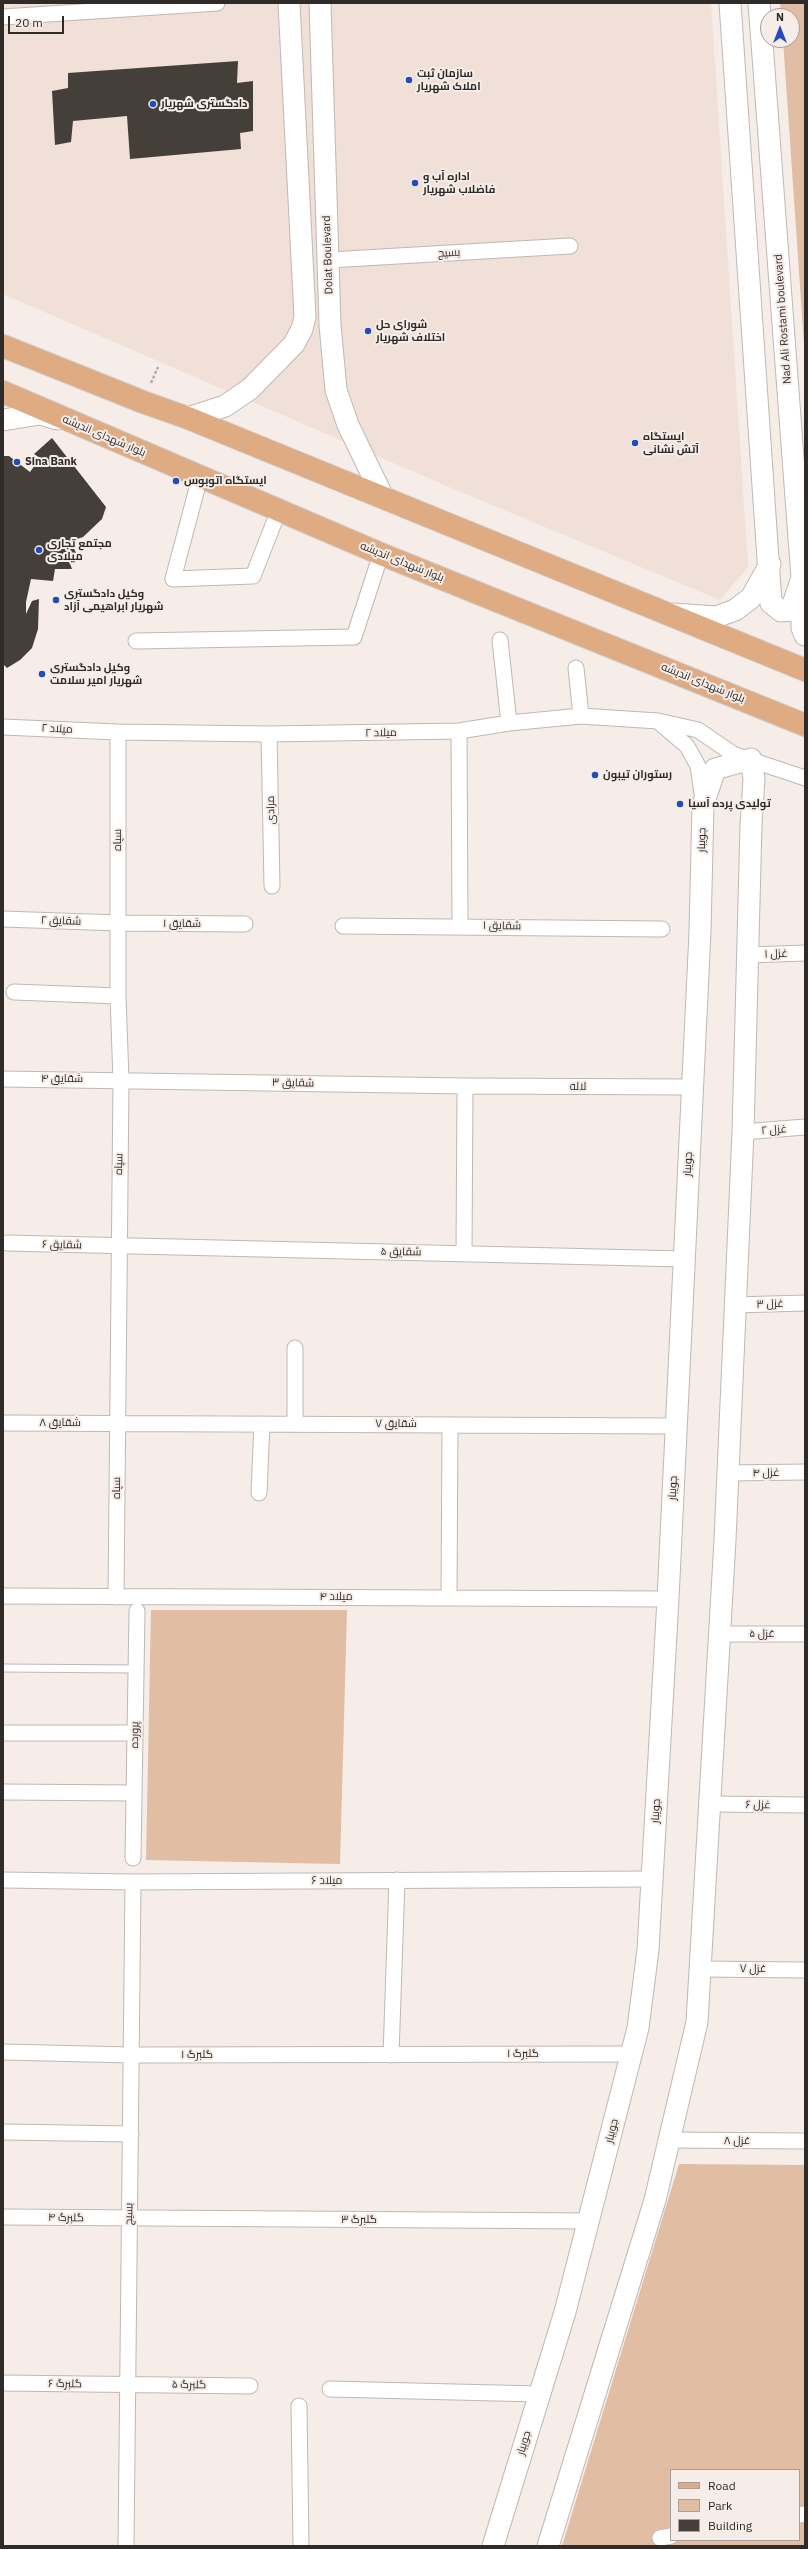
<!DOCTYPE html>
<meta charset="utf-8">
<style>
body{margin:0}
#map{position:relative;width:808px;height:2549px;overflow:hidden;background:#f6ede8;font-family:"IBM Plex Sans",sans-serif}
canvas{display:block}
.frame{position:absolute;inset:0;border:4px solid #2e2b29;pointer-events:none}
.legend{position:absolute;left:670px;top:2469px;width:130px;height:72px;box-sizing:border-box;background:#f6ede8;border:1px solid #a69f9c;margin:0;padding:5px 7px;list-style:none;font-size:12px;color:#2e2b29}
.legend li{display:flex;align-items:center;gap:8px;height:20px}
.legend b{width:20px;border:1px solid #a69f9c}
.north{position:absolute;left:760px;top:8px;width:40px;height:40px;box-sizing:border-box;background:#f6ede8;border:1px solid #a69f9c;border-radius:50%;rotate:0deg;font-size:11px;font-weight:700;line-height:16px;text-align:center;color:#2e2b29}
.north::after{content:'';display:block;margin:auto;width:14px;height:18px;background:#254ab9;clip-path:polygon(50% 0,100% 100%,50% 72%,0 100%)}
.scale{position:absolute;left:8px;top:16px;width:56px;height:18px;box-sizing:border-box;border:2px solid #2e2b29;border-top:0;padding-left:5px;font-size:12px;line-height:14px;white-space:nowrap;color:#2e2b29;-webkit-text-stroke:3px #f6ede8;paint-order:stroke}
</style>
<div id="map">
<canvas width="808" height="2549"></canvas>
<div class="frame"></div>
<ul class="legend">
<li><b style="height:5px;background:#dfab82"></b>Road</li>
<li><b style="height:11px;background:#e1bda4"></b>Park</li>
<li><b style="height:11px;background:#453f3a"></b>Building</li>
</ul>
<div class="north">N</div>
<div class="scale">20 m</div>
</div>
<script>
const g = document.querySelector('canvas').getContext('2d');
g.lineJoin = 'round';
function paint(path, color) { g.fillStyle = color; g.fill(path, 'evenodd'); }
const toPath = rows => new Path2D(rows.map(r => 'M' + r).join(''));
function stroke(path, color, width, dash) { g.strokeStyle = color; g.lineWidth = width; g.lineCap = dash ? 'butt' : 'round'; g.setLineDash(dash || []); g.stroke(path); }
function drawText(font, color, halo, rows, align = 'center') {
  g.font = font + ' "IBM Plex Sans",Cairo,sans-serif'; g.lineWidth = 4; g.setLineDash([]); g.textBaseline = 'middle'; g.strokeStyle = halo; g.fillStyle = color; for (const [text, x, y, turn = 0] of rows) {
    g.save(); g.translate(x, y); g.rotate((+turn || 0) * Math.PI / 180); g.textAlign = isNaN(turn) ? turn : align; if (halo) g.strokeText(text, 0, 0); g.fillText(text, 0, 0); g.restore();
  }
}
const built = toPath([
 [3,3,711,3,748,567,720,600,449,487,3,294]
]);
const green = toPath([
 [780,3,805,3,805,359,783,40,792,40,792,16,781,16],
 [151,1610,347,1610,340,1864,146,1860],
 [679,2164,805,2165,805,2546,562,2546],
 [671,2470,799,2470,799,2540,671,2540]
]);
const building = toPath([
 [238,61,237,83,253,81,253,131,240,133,241,149,130,159,127,116,73,121,71,142,55,145,52,91,68,88,68,73],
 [52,438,106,507,102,519,83,537,71,541,78,558,69,561,72,569,55,569,53,581,31,579,26,602,26,614,32,601,39,599,38,629,32,648,20,660,7,668,3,664,3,456,9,456,30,472,40,458,34,454]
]);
const path = toPath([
 [151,383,158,367]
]);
const lane = toPath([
 [3,1668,136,1669]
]);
const street = toPath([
 [3,17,217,3],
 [329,260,570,246],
 [200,477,173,579,253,576,279,510],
 [500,640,509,723],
 [136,641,354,637,381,554],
 [576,668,581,716],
 [660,723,687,746,698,766,703,800],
 [3,727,118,732,269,734,459,731,509,723,581,716,658,721,698,730,733,754,805,778],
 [459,731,460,926],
 [269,734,272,886],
 [3,919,119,923,245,924],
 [343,926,662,929],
 [748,955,805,953],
 [14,992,118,996],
 [3,1079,465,1086,692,1087],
 [743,1132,805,1127],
 [7,1243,684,1259],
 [464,1254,465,1086],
 [735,1305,805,1303],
 [295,1348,295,1424],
 [3,1423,676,1426],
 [728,1473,805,1472],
 [259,1493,262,1424],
 [3,1596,668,1599],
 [116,1597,121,1080,118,996,118,732],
 [449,1598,450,1425],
 [720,1634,805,1634],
 [3,1733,135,1733],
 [3,1792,134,1793],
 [710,1804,805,1805],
 [133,1858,137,1611],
 [3,1880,133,1882,652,1879],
 [701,1969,805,1970],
 [3,2052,131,2055,632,2054],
 [391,2055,397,1880],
 [3,2132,131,2134],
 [669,2140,805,2141],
 [3,2217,589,2221],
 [3,2383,250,2386],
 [330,2389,538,2394],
 [299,2406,301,2546],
 [799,2515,805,2514],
 [660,2538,671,2536],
 [126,2546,133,1882]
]);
const secondary = toPath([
 [320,3,330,325,336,390,348,425,383,497],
 [730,3,771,603,781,611,791,610,802,578],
 [759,3,802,578,802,628,805,635],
 [188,418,225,406,250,389,294,344,302,329,305,317,289,3],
 [3,420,40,414,57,419],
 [674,614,716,617,735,610,751,598,770,564],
 [493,2546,565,2312,638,2028,648,1950,668,1599,700,932,703,805,715,769,751,759,754,779,751,825,743,1132,725,1540,697,2022,655,2200,548,2546]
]);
const primary = toPath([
 [3,346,143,402,188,418,805,670],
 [3,392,381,554,805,725]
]);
const markers = [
 [409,80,4,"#254ab9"],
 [153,104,4,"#254ab9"],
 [415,183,4,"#254ab9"],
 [368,331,4,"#254ab9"],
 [635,443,4,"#254ab9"],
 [17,462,4,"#254ab9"],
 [176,481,4,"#254ab9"],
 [39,550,4,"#254ab9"],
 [56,600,4,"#254ab9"],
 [42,674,4,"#254ab9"],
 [595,775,4,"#254ab9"],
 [680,804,4,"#254ab9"]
];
const poiNames = [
 ["سازمان ثبت",417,74],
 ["املاک شهریار",417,87],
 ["دادگستری شهریار",161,104],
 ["اداره آب و",423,177],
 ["فاضلاب شهریار",423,190],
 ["شورای حل",376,325],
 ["اختلاف شهریار",376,338],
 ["ایستگاه",643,437],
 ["آتش نشانی",643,450],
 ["Sina Bank",25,462],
 ["ایستگاه اتوبوس",184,481],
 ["مجتمع تجاری",47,544],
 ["میلادی",47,557],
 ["وکیل دادگستری",64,594],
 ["شهریار ابراهیمی آزاد",64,607],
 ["وکیل دادگستری",50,668],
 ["شهریار امیر سلامت",50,681],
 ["رستوران تیبون",603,775],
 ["تولیدی پرده آسیا",688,804]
];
const streetNames = [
 ["بسیج",449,253,-3],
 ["Dolat Boulevard",328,255,-92],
 ["Nad Ali Rostami boulevard",783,319,-94],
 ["بلوار شهدای اندیشه",104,436,23],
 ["بلوار شهدای اندیشه",402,562,22],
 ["بلوار شهدای اندیشه",703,683,22],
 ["میلاد ۲",57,729,3],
 ["میلاد ۲",381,733,-1],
 ["مرادی",271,810,-91],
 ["سپاه",118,840,-90],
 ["جویبار",702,840,-89],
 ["شقایق ۲",61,921,2],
 ["شقایق ۱",182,924],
 ["شقایق ۱",502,926,1],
 ["غزل ۱",776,954,-2],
 ["شقایق ۴",62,1079],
 ["شقایق ۳",293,1083,1],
 ["لاله",578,1087],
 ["غزل ۲",774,1130,-4],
 ["سپاه",119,1164,-89],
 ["جویبار",688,1164,-87],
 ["شقایق ۶",62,1245,1],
 ["شقایق ۵",401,1252,1],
 ["غزل ۳",770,1304,-2],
 ["شقایق ۸",60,1423],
 ["شقایق ۷",396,1424],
 ["غزل ۴",766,1473,-1],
 ["سپاه",117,1488,-90],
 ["جویبار",673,1488,-87],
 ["میلاد ۴",336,1597],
 ["غزل ۵",762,1634],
 ["پرورده",135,1735,-89],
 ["غزل ۶",758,1805,1],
 ["جویبار",656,1811,-87],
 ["میلاد ۶",327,1881],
 ["غزل ۷",753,1969],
 ["گلبرگ ۱",523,2054],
 ["گلبرگ ۱",197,2055],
 ["جویبار",612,2131,-76],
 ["غزل ۸",737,2141],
 ["بسیج",129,2214,-89],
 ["گلبرگ ۴",66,2218,1],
 ["گلبرگ ۳",359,2220],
 ["گلبرگ ۶",65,2384,1],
 ["گلبرگ ۵",189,2385,1],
 ["جویبار",524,2443,-73]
];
paint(built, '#f0e0d7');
paint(green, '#e1bda4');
paint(building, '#453f3a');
stroke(lane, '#bfb8b3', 9);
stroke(street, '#bfb8b3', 17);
stroke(secondary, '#bfb8b3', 23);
stroke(primary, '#cdcccc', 24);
stroke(path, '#b3aca8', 2.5, [3, 2]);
stroke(lane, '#fff', 7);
stroke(street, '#fff', 15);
stroke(secondary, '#fff', 21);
stroke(primary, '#dfab82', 22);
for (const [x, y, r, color] of markers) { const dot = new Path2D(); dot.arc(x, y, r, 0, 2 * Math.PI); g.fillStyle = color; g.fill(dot); stroke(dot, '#f6ede8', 1.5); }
drawText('bold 11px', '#2e2b29', '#f6ede8', poiNames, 'left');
drawText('11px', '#2e2b29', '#f6ede8', streetNames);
</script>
